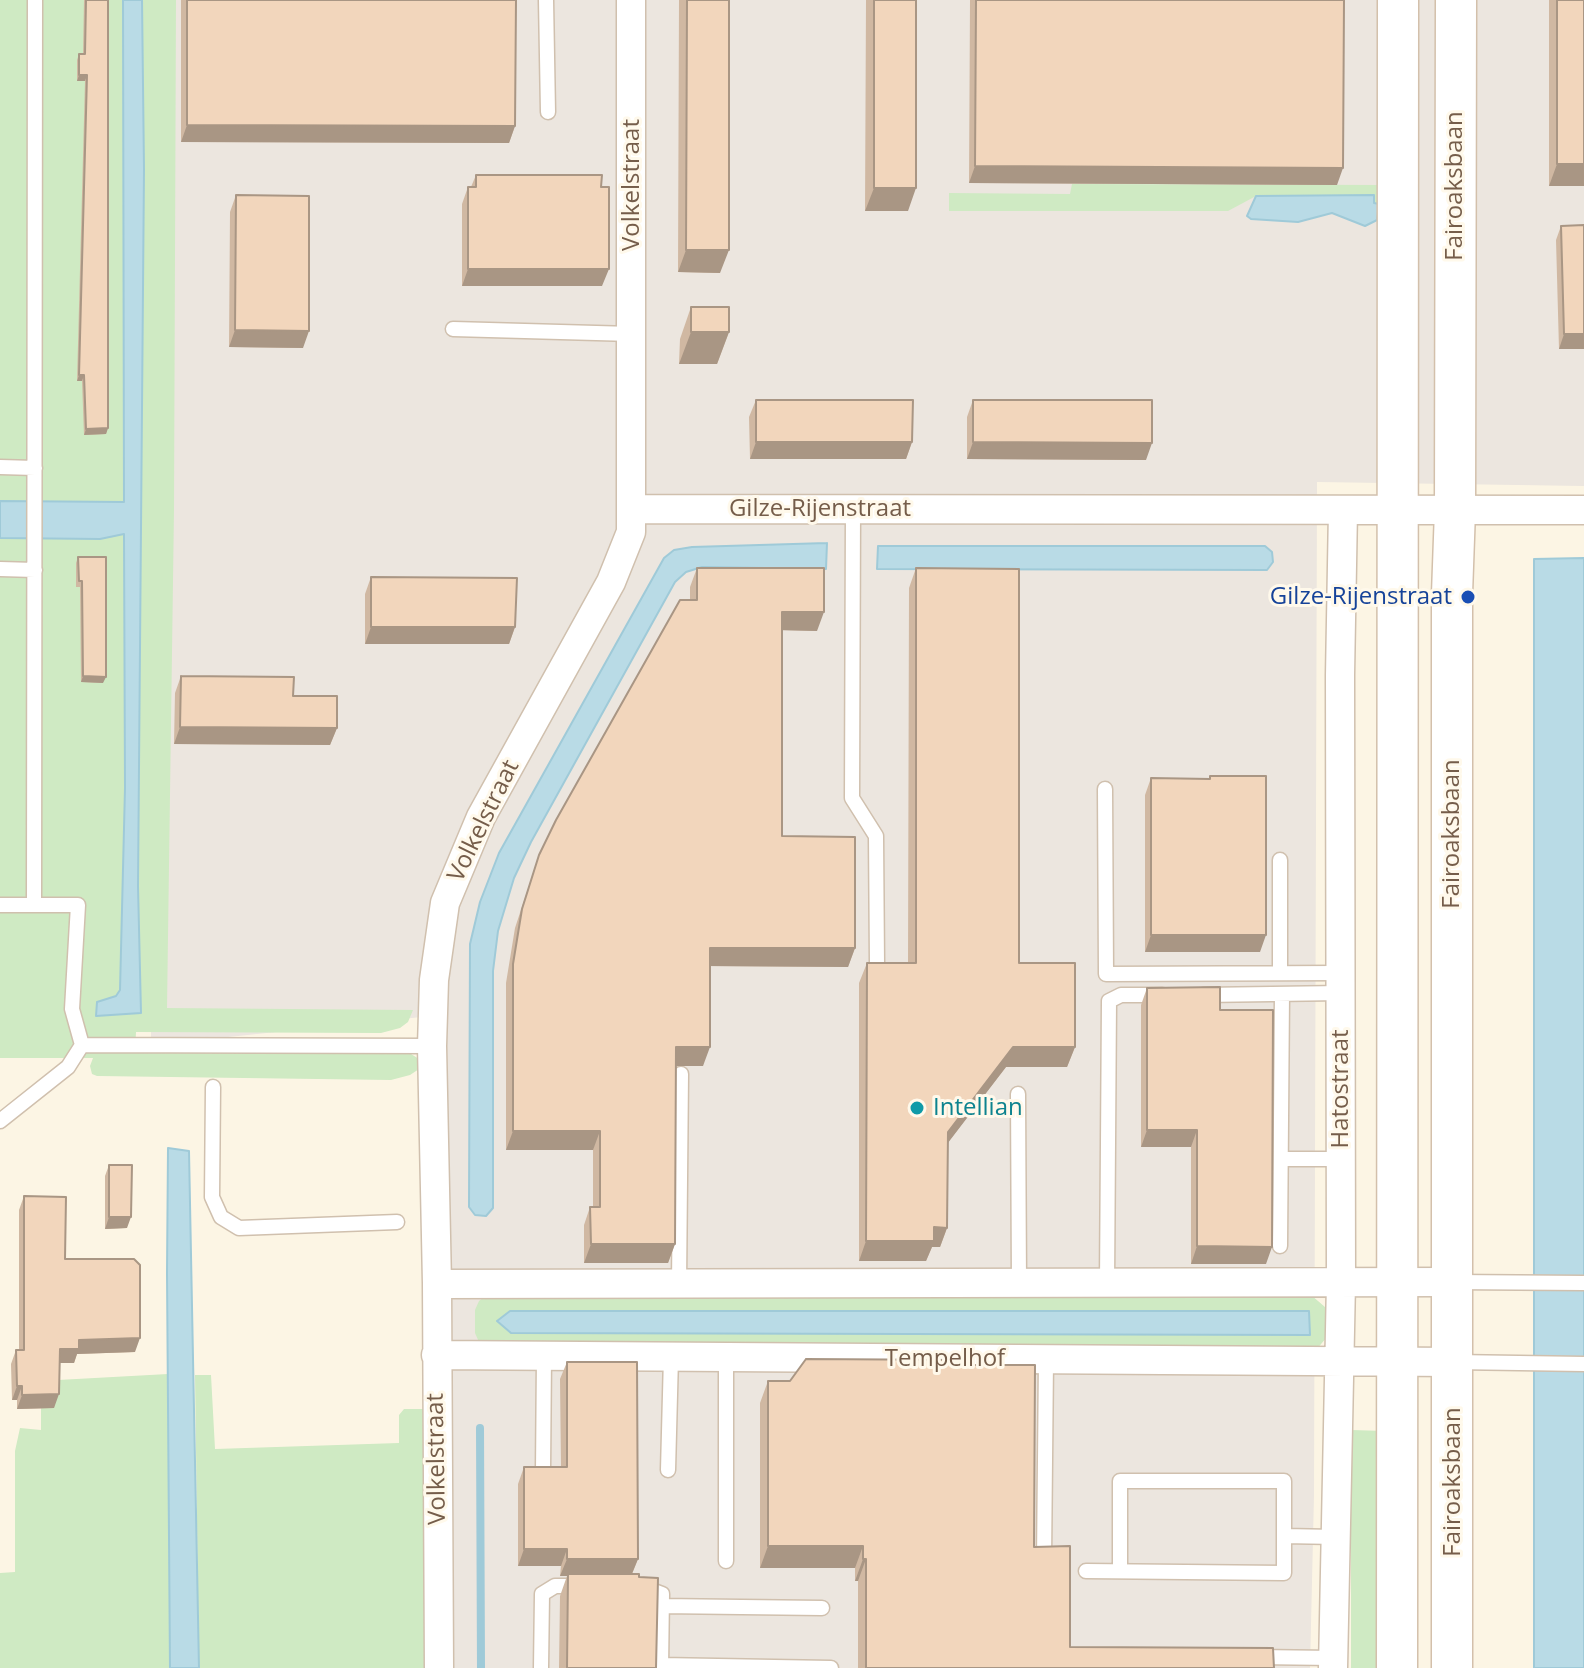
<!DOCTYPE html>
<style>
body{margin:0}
canvas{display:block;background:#fcf5e4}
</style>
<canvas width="1584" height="1668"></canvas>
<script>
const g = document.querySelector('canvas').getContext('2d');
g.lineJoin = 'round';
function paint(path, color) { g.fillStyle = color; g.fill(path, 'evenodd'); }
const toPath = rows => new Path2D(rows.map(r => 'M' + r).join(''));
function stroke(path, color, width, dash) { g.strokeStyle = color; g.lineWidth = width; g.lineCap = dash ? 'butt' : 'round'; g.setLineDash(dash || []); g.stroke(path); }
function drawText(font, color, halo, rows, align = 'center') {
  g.font = font + ' "Open Sans",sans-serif'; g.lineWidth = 6; g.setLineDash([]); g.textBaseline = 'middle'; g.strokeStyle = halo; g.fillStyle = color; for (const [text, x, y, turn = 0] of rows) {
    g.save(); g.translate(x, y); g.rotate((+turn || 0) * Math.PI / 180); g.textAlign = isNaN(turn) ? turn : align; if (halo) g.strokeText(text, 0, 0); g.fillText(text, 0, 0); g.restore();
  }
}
const industrial = toPath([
 [152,0,1584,0,1584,486,1317,482,1314,1495,1310,1668,425,1668,421,1110,431,1016,151,1045]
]);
const green = toPath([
 [0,0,135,0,135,1013,141,1012,138,886,144,169,142,0,176,0,174,510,167,1008,413,1010,408,1022,400,1028,381,1033,136,1032,135,1053,411,1054,419,1059,419,1069,410,1075,391,1080,97,1076,92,1074,90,1066,93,1058,0,1058],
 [1072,184,1385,185,1386,205,1374,203,1374,195,1256,196,1228,211,949,211,949,193,1070,194],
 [487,1295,1311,1295,1325,1307,1327,1337,1316,1350,479,1342,475,1333,475,1310,479,1301],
 [510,1311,1309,1312,1310,1334],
 [168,1374,170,1668,0,1668,0,1573,15,1572,15,1451,20,1428,41,1430,41,1394,58,1380],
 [195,1375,211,1375,215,1449,399,1443,399,1415,404,1409,424,1409,424,1668,199,1668],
 [1351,1430,1385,1431,1385,1668,1351,1668]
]);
const water = toPath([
 [123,0,142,0,144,169,138,886,141,1013,96,1016,97,1002,116,996,120,990,125,788,124,534,100,539,0,538,0,501,124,502,123,0],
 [1374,195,1374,203,1379,204,1377,220,1365,226,1332,213,1298,222,1251,219,1247,216,1256,196,1374,195],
 [827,543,826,569,702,567,686,572,675,582,531,842,514,878,498,931,493,971,493,1208,486,1216,475,1215,469,1207,470,944,480,902,499,853,664,558,674,550,692,547,827,543],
 [878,546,1265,546,1272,552,1273,562,1267,570,877,569,878,546],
 [1584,558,1584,1668,1534,1668,1534,559,1584,558],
 [168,1148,189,1151,199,1668,170,1668,167,1273,168,1148],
 [510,1311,1309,1311,1310,1335,511,1333,497,1321,510,1311]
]);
const stream = toPath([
 [480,1428,481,1668]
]);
const service = toPath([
 [546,0,548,112],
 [453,329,632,334],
 [0,467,35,468],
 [853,509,852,798,876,836,877,965],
 [0,569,35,570],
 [1105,789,1106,974,1341,973],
 [1280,860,1280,973],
 [0,905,78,905,72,1009,82,1045],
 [34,905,35,0],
 [1203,995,1341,993],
 [213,1087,212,1197,221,1217,239,1228,397,1222],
 [1018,1094,1019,1284],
 [0,1121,68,1067,82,1045,432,1046],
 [1281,1159,1341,1159],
 [1280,1246,1282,994],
 [1453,1282,1584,1283],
 [1107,1283,1109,1001,1121,995,1162,995],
 [679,1285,681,1074],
 [1454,1362,1584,1364],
 [543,1470,544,1356],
 [668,1470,671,1357],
 [1044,1560,1046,1360],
 [726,1561,726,1357],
 [1086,1571,1284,1573,1284,1536,1336,1537],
 [1120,1571,1120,1481,1284,1481,1284,1536],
 [641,1586,662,1594,661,1668],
 [661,1606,822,1608],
 [1257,1657,1333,1658],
 [661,1665,831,1668],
 [541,1668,542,1594,555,1586,581,1586]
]);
const minor = toPath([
 [632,509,1584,510],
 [437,1284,1453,1282],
 [436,1355,1454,1362],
 [439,1668,437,1284,432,1046,434,980,445,903,481,817,611,582,631,532,631,0],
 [1333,1668,1341,1282,1340,675,1343,510]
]);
const secondary = toPath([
 [1397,1668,1398,0],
 [1452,1668,1452,594,1455,510,1456,0]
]);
const wall = toPath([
 [84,0,108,0,108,428,106,434,84,435,82,381,77,381,85,81,77,81,77,60,79,54,83,54],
 [181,0,516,0,515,126,509,143,181,142],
 [679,0,729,0,720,273,678,272],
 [866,0,916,0,908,211,865,211],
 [970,0,1344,0,1337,185,969,183],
 [1549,0,1584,0,1584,186,1549,186],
 [476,175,602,286,462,286,462,204,468,187,471,187],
 [236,195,303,348,229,347,230,212],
 [1584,225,1584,349,1559,349,1556,240,1561,226],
 [691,307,729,332,717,364,679,364,680,339],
 [756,400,912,442,906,459,750,459,749,417],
 [973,400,1146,460,967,459,967,417],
 [78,557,103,683,81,682,80,587,76,587,76,563],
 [697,568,817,631,782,630,782,836,855,948,848,967,710,966,703,1066,676,1066,675,1244,668,1263,584,1263,584,1225,590,1207,593,1207,593,1150,506,1150,506,983,515,928,539,855,690,600,690,587],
 [916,568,1019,963,1075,1047,1067,1067,1006,1067,948,1142,947,1228,940,1247,932,1247,926,1261,859,1261,859,983,867,963,908,963,909,588],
 [371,577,515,627,509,644,365,644,365,594],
 [181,676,293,696,337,728,330,745,174,744,175,693],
 [1210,776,1260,952,1145,952,1145,795,1151,778,1209,779],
 [1147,988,1220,1010,1266,1264,1191,1264,1191,1147,1141,1147,1141,1005],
 [109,1165,127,1228,105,1229,105,1176],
 [24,1196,65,1259,135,1352,77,1354,74,1363,60,1363,54,1408,17,1409,17,1400,12,1400,11,1364,16,1350,19,1350,19,1210],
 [567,1362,638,1559,632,1574,656,1668,559,1668,560,1596,567,1576,560,1576,561,1566,518,1566,518,1484,524,1467,561,1467,560,1379],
 [768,1381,1034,1547,1070,1647,1274,1668,858,1668,858,1581,855,1581,855,1568,760,1568,760,1403]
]);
const shadedWall = toPath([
 [79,75,87,75,85,81,77,81],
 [187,125,515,126,509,143,181,142],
 [1557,164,1584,164,1584,186,1549,186],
 [975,166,1343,168,1337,185,969,183],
 [874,188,916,188,908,211,865,211],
 [686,250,729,250,720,273,678,272],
 [468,269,609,269,602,286,462,286],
 [235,330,309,331,303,348,229,347],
 [691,332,729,332,717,364,679,364],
 [1564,334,1584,334,1584,349,1559,349],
 [79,375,84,375,82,381,77,381],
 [108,428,106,434,84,435,86,429],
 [756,442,912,442,906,459,750,459],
 [973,442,1152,443,1146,460,967,459],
 [782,612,824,612,817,631,775,630],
 [371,627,515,627,509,644,365,644],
 [83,676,106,677,103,683,81,682],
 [180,727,337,728,330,745,174,744],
 [1151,935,1266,935,1260,952,1145,952],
 [710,948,855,948,848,967,703,966],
 [676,1047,710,1047,703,1066,669,1066],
 [1013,1047,1075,1047,1067,1067,1006,1067,941,1152,948,1132],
 [1147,1130,1197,1130,1191,1147,1141,1147],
 [513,1131,600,1131,593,1150,506,1150],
 [109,1217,131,1217,127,1228,105,1229],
 [934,1227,947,1228,940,1247,932,1247,926,1261,859,1261,866,1241],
 [591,1244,675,1244,668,1263,584,1263],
 [1197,1246,1272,1247,1266,1264,1191,1264],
 [140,1338,135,1352,77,1354,74,1363,55,1363,60,1349,79,1340],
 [17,1386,22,1386,17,1400,12,1400],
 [59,1394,54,1408,17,1409,22,1395],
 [768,1546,863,1546,855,1568,760,1568],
 [524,1549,567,1549,561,1566,518,1566],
 [567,1559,638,1559,631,1576,560,1576],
 [863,1559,866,1559,858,1581,855,1581]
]);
const building = toPath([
 [86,0,108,0,108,428,86,429,84,375,79,375,87,75,79,75,79,54,85,54,86,0],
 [187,0,516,0,515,126,187,125,187,0],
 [687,0,729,0,729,250,686,250,687,0],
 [874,0,916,0,916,188,874,188,874,0],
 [976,0,1344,0,1343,168,975,166,976,0],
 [1557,0,1584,0,1584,164,1557,164,1557,0],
 [476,175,602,175,601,187,609,187,609,269,468,269,468,187,476,187,476,175],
 [236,195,309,196,309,331,235,330,236,195],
 [1584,225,1584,334,1564,334,1561,226,1584,225],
 [691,307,729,307,729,332,691,332,691,307],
 [756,400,913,400,912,442,756,442,756,400],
 [973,400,1152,400,1152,443,973,442,973,400],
 [78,557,106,557,106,677,83,676,82,581,79,581,78,557],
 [697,568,824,568,824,612,782,612,782,836,855,837,855,948,710,948,710,1047,676,1047,675,1244,591,1244,590,1207,600,1207,600,1131,513,1131,513,964,522,909,539,855,556,820,680,600,697,600,697,568],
 [916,568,1019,569,1019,963,1075,963,1075,1047,1013,1047,948,1132,947,1228,934,1227,934,1241,866,1241,867,963,916,963,916,568],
 [371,577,517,578,515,627,371,627,371,577],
 [181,676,294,677,293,696,337,696,337,728,180,727,181,676],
 [1210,776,1266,776,1266,935,1151,935,1151,778,1210,779,1210,776],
 [1220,987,1220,1010,1273,1010,1272,1247,1197,1246,1197,1130,1147,1130,1147,988,1220,987],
 [109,1165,132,1165,131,1217,109,1217,109,1165],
 [24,1196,66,1197,65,1259,134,1259,140,1265,140,1338,79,1340,79,1349,60,1349,59,1394,22,1395,22,1386,17,1386,16,1350,24,1350,24,1196],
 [806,1359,967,1360,975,1365,1035,1365,1034,1547,1070,1546,1070,1647,1273,1648,1274,1668,866,1668,866,1559,863,1559,863,1546,768,1546,768,1381,790,1381,806,1359],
 [567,1362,637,1362,638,1559,567,1559,567,1549,524,1549,524,1467,567,1467,567,1362],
 [568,1574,639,1574,639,1577,658,1578,656,1668,567,1668,568,1574]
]);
const markers = [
 [1468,597,8,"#1a4fb4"],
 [917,1108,8,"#0f9aa8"]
];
const streetNames = [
 ["Volkelstraat",632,185,-90],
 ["Fairoaksbaan",1455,186,-90],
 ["Gilze-Rijenstraat",820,509],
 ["Volkelstraat",484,821,-64],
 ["Fairoaksbaan",1452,834,-90],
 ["Hatostraat",1341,1089,-90],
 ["Tempelhof",945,1359],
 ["Volkelstraat",437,1459,-91],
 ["Fairoaksbaan",1453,1482,-90]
];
const transitNames = [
 ["Gilze-Rijenstraat",1452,597]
];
const cultureNames = [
 ["Intellian",933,1108]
];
paint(industrial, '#ece6df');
paint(green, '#cfeac3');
paint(water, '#b9dbe6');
stroke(water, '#9fcad8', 2);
stroke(stream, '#9fcad8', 8);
stroke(service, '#d0c0ae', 17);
stroke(minor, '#d0c0ae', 31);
stroke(secondary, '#d3c0ab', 43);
stroke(service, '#fff', 14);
stroke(minor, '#fff', 28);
stroke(secondary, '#fff', 40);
paint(wall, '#d0b8a2');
paint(shadedWall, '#a99684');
paint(building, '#f2d6bc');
stroke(building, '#a99684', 2);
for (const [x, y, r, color] of markers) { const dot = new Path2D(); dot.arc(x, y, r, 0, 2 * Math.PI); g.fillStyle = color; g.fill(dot); stroke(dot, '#fff9eb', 3); }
drawText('24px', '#755d4a', '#fff9eb', streetNames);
drawText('24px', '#164399', '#fff9eb', transitNames, 'right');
drawText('24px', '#0d838f', '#fff9eb', cultureNames, 'left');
</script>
